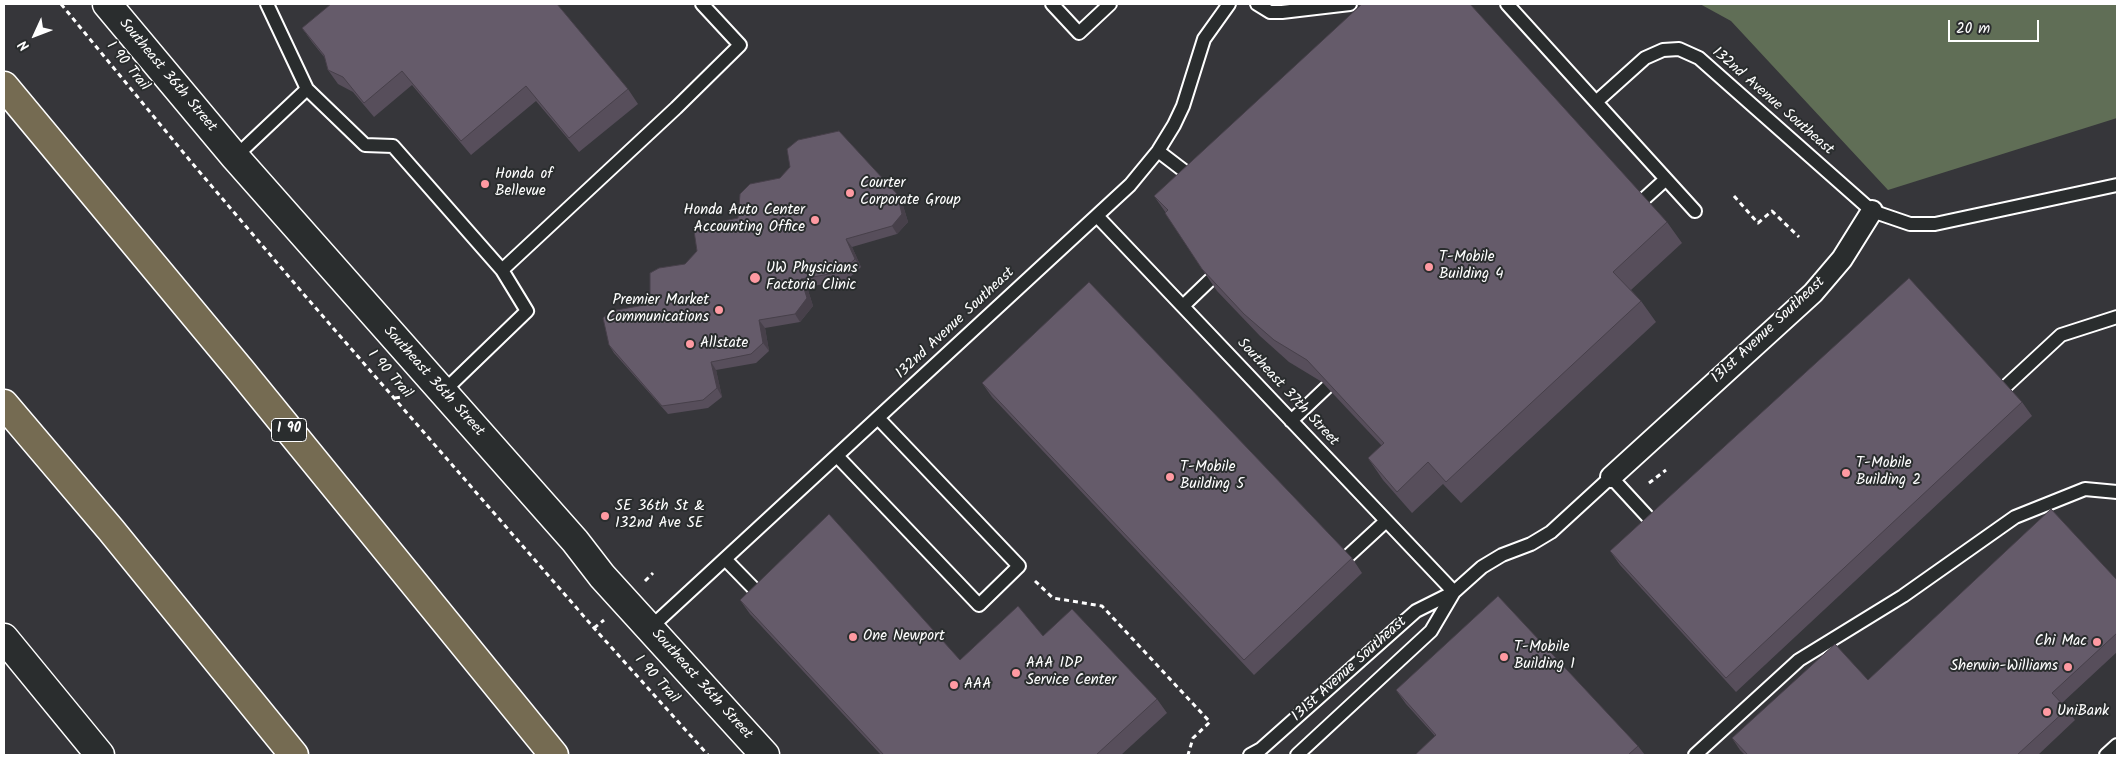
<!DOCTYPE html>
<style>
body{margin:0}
#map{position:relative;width:2121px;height:759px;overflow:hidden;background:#36363a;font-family:Kalam,sans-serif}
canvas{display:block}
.frame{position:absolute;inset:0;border:5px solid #fff;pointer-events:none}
.north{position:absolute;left:10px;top:10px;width:50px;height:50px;-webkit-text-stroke:4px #2a2d2e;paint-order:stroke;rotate:227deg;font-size:14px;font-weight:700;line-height:20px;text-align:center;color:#fff}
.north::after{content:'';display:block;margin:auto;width:18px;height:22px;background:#fff;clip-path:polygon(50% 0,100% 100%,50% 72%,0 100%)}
.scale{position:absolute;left:1948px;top:20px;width:91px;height:22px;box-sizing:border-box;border:2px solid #fff;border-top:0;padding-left:6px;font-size:15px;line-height:18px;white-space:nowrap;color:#fff;-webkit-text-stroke:4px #2a2d2e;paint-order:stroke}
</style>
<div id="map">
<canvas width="2121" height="759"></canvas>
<div class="frame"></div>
<div class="north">N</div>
<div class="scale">20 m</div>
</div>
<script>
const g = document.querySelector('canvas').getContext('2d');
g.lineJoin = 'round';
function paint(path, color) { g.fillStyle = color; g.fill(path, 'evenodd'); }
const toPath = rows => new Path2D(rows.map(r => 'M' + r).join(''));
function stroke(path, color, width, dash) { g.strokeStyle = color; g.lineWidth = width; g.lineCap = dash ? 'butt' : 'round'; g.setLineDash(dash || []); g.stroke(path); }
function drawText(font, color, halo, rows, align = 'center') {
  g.font = font + ' Kalam,sans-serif'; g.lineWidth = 4; g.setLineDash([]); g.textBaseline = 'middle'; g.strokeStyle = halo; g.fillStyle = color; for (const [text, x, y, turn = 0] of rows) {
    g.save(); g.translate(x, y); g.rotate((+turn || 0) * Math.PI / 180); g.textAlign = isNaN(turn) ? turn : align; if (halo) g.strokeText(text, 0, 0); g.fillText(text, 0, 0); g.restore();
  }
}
const green = toPath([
 [1700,4,2117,4,2117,118,1888,190,1731,21]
]);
const path = toPath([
 [61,4,192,163,307,298,594,628,708,755],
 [1734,196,1758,223,1772,211,1799,237],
 [395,398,408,396],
 [1649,483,1666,470],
 [645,581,653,573],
 [1035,581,1053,598,1102,606,1210,722,1193,738,1188,755],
 [594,628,604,620]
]);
const service = toPath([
 [1052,4,1079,33,1110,4],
 [1257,4,1270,12,1282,12,1350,4],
 [1507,4,1695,211],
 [307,89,365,145,393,146,502,270,676,108,740,45,702,4],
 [1596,102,1645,58,1663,50,1679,49,1699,58,1872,211,1910,224,1935,224,2117,185],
 [1158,151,1196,180],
 [235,157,307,89,267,4],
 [1634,208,1666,179],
 [1097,216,1454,592],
 [1183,306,1210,280],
 [2005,387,2061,335,2117,317],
 [443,392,527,311,502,270],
 [1291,421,1327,387],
 [837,456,979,605,1019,566,878,418],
 [1347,557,1386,521],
 [725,559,763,598],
 [649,629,1130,185,1158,151,1174,125,1183,106,1204,39,1229,4],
 [1250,755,1261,749,1416,611,1454,592],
 [1297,755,1431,631,1454,592,1482,567,1502,555,1531,544,1551,532,1611,477,1658,528],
 [1695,755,1799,660,1903,596,2015,517,2085,489,2117,492],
 [2106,755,2117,745]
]);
const pedestrian = toPath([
 [1611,477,1813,293,1842,259,1872,211]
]);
const secondary = toPath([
 [107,4,235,157,575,541,602,576,765,755],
 [4,638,100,755]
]);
const motorway = toPath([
 [4,86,242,372,554,755],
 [4,404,111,530,294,755]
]);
const wall = toPath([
 [302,28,628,89,638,104,579,152,536,101,471,155,412,85,374,117,353,92,338,84,328,70,325,58,312,42],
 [790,167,897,194,902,202,908,222,897,234,852,247,861,267,847,280,807,287,813,306,800,322,765,328,769,351,756,363,716,370,722,397,708,408,668,414,614,353,609,345,650,304,685,264,738,218,780,178],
 [1154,196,1667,222,1682,243,1631,290,1641,301,1656,322,1461,503,1443,484,1412,513,1383,480,1368,458,1382,446,1322,382,1289,362,1260,336,1217,291,1202,269,1166,213],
 [982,383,1352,558,1362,573,1254,675,992,397],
 [2022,402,2032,416,1736,692,1620,565,1610,551],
 [2117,580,2117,652,2062,703,2067,709,2075,720,2038,755,1745,755,1740,750,1732,738,1868,680],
 [740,600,960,660,1043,636,1157,699,1167,713,1121,755,881,755,750,614],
 [1396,690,1638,746,1645,755,1415,755,1435,736,1406,704]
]);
const shadedWall = toPath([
 [897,194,902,202,908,222,897,234,892,226],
 [846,239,852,247,861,267,855,259],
 [801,279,807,287,813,306,800,322,795,314],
 [759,320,765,328,769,351,763,343],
 [711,362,716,370,722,397,717,388]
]);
const building = toPath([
 [331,4,557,4,628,89,569,138,526,86,461,141,402,71,364,103,343,77,328,70,324,55,302,28,331,4],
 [1362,4,1470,4,1667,222,1613,272,1641,301,1446,482,1428,462,1397,492,1368,458,1384,443,1307,360,1274,340,1244,314,1202,269,1165,213,1168,210,1154,196,1362,4],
 [839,131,897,194,902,214,892,226,846,239,855,259,841,272,801,279,807,298,795,314,759,320,763,343,751,354,711,362,717,388,703,400,662,406,609,345,603,318,611,311,650,304,650,273,659,268,685,264,697,251,694,231,705,225,738,218,740,194,750,184,780,178,790,167,787,149,798,140,839,131],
 [1909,278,2022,402,1726,678,1610,551,1909,278],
 [1089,282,1352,558,1244,660,982,383,1089,282],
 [2051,509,2117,580,2117,633,2052,693,2067,709,2017,755,1748,755,1732,738,1835,644,1868,680,2051,509],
 [829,514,960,660,1018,606,1043,636,1072,609,1157,699,1096,755,884,755,740,600,829,514],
 [1498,596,1638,746,1628,755,1415,755,1436,735,1396,690,1498,596]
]);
const markers = [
 [485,184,5,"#ff9aa2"],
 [850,193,5,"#ff9aa2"],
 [815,220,5,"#ff9aa2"],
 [1429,267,5,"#ff9aa2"],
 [755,278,6,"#ff9aa2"],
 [719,310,5,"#ff9aa2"],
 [690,344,5,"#ff9aa2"],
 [1846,473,5,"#ff9aa2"],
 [1170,477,5,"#ff9aa2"],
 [605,516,5,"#ff9aa2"],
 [853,637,5,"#ff9aa2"],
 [2097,642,5,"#ff9aa2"],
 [1504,657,5,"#ff9aa2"],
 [2068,667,5,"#ff9aa2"],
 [1016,673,5,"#ff9aa2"],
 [954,685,5,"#ff9aa2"],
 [2047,712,5,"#ff9aa2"]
];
const shields = [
 [289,430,35]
];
const shieldNames = [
 ["I 90",289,430]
];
const streetNames = [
 ["I 90 Trail",127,67,51],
 ["Southeast 36th Street",167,76,50],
 ["132nd Avenue Southeast",1772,102,41],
 ["132nd Avenue Southeast",956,324,-43],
 ["131st Avenue Southeast",1769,331,-43],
 ["I 90 Trail",389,375,49],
 ["Southeast 36th Street",433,382,48],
 ["Southeast 37th Street",1287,393,47],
 ["131st Avenue Southeast",1350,670,-42],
 ["I 90 Trail",656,680,48],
 ["Southeast 36th Street",701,685,48]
];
const poiNames = [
 ["Honda of",495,175],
 ["Bellevue",495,192],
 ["Courter",860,184],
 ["Corporate Group",860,201],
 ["Honda Auto Center",805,211,"right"],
 ["Accounting Office",805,228,"right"],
 ["T-Mobile",1439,258],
 ["Building 4",1439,275],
 ["UW Physicians",766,269],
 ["Factoria Clinic",766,286],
 ["Premier Market",709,301,"right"],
 ["Communications",709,318,"right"],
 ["Allstate",700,344],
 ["T-Mobile",1856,464],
 ["Building 2",1856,481],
 ["T-Mobile",1180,468],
 ["Building 5",1180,485],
 ["SE 36th St &",615,507],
 ["132nd Ave SE",615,524],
 ["One Newport",863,637],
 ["Chi Mac",2087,642,"right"],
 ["T-Mobile",1514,648],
 ["Building 1",1514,665],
 ["AAA IDP",1026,664],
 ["Service Center",1026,681],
 ["Sherwin-Williams",2058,667,"right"],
 ["AAA",964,685],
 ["UniBank",2057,712]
];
paint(green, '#606e56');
stroke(service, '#fff', 16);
stroke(pedestrian, '#fff', 24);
stroke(secondary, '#fff', 31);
stroke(motorway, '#fff', 31);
stroke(path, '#fff', 3, [5, 4]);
stroke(service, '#2a2d2e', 12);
stroke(pedestrian, '#2a2d2e', 20);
stroke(secondary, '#2a2d2e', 28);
stroke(motorway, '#756b52', 28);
paint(wall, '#574e5b');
paint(shadedWall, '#47404a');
paint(building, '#655b6a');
stroke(building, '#47404a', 1);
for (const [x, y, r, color] of markers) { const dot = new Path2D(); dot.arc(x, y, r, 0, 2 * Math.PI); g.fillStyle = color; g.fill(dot); stroke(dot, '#2a2d2e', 2); }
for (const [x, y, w] of shields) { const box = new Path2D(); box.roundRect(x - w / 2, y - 11.5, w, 23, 4); g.fillStyle = '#2a2d2e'; g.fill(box); stroke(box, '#fff', 1); }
drawText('bold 14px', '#fff', null, shieldNames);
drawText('15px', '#fff', '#2a2d2e', streetNames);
drawText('15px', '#fff', '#2a2d2e', poiNames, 'left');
</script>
